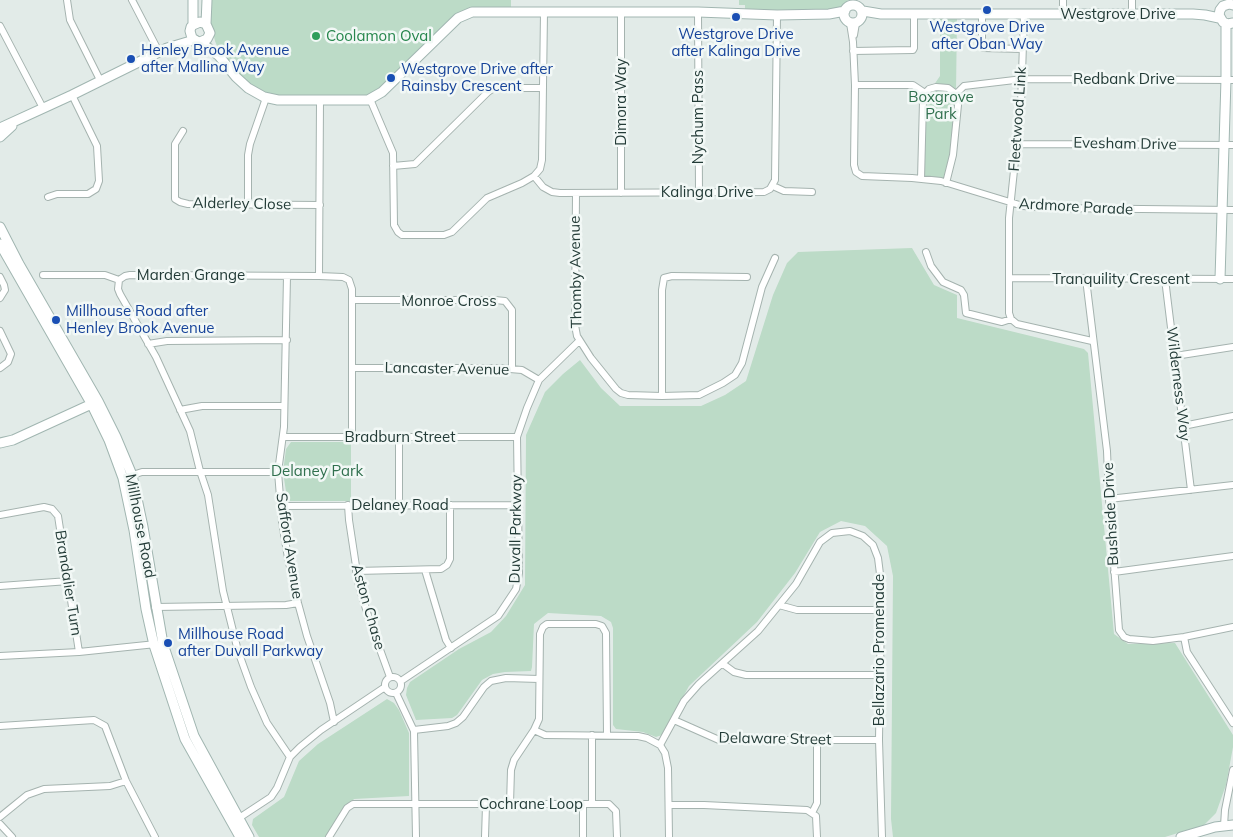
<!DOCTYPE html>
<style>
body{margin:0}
canvas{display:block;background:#e2ebe8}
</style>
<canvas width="1233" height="837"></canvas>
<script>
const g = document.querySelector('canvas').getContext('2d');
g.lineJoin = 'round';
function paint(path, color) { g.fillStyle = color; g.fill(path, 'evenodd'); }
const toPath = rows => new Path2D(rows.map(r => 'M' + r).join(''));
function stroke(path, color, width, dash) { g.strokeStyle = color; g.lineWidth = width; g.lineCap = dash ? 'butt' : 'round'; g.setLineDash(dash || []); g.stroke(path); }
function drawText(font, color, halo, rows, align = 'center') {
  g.font = font + ' Mulish,sans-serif'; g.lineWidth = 5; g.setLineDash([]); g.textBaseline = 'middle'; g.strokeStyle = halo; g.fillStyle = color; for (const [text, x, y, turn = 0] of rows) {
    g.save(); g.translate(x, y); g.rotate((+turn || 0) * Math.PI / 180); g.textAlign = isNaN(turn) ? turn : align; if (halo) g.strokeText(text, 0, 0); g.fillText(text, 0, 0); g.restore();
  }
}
const green = toPath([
 [211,0,511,0,511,7,472,9,383,89,367,98,281,97,266,95,247,82,220,53,215,41,210,19],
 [739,0,848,0,847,3,841,7,834,9,745,12,745,5,739,5],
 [940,13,957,14,956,94,958,105,946,183,921,179,923,101,940,76],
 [912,248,934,285,957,295,957,318,1084,349,1088,353,1114,634,1128,644,1175,643,1233,735,1233,747,1226,785,1216,813,1204,825,1165,837,893,837,891,819,893,576,887,546,865,526,841,521,820,532,795,573,757,622,689,686,662,735,656,737,643,732,616,729,613,725,613,628,611,622,601,616,548,613,534,624,532,667,531,671,505,672,493,674,482,680,457,715,452,718,416,720,406,695,407,688,410,682,459,649,491,632,506,616,525,585,526,435,545,392,563,374,580,360,601,388,620,406,701,406,725,395,746,381,773,295,787,263,798,252],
 [291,442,351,442,351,501,289,501,287,498,283,472,286,449],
 [387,699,394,703,399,710,409,733,409,796,354,799,339,816,325,837,259,837,252,825,253,819,284,797,299,761,318,744]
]);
const street = toPath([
 [67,0,70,20,100,80],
 [132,0,159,52],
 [1063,0,1063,14],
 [621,12,621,193],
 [698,12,699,193],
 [982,14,982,44,983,48,1023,49],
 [1024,14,1021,104,1009,218,1009,313,1011,319,1017,324,1092,341],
 [1132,14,1132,0],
 [850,23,853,42,855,85,854,165,856,172,862,176,912,178,941,181,1023,206,1050,208,1233,210],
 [0,26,43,108],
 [854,35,856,23],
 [853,51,913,50,914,48,914,14],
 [855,85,913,85,925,93],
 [956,94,964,86,1023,79,1233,80],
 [370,99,393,153,394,225,398,232,402,235,444,235,452,232,487,198,522,183,534,176,540,169,542,160,544,12],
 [183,131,175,144,175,199,180,202,188,204,320,205],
 [1017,144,1233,145],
 [393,166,415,164,488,92,494,88,543,88],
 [534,176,543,187,552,192,560,193,764,192,770,189,775,180,777,15],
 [921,179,923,101,925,93,929,89,936,87,948,88,956,94,958,105,953,155,946,183],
 [773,186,784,191,812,192],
 [576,193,575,325,577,336,591,358,616,389,621,393,628,395,662,396,699,395,723,383,735,375,742,363,762,287,775,258],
 [48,197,57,194,88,194,96,189,99,181,97,146,72,95],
 [248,205,248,155,250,144,266,98],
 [926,252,931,266,943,282,961,290,964,295,966,313,1002,322,1011,319],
 [43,275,105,275,119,280],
 [287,276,284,427,278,472,282,522,288,558,298,603,307,636,330,703,334,722],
 [319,276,320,100],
 [0,277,4,285,5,290,0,298],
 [1009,278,1233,279],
 [1086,279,1107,451,1109,499,1119,630,1124,637,1129,639,1153,641,1184,637,1233,627],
 [1165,279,1191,490],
 [352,300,495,300,505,301,512,310,512,369],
 [0,331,11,354,8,362,0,368],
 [148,344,167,341,287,340],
 [1175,356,1233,347],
 [353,368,498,368,522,370,539,380],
 [662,396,662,290,664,278,672,276,747,277],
 [180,410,202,406,284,406],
 [1183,426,1233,416],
 [283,437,517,437],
 [399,437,399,505],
 [123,478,142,472,278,472],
 [1109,499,1233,485],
 [348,505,349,520,359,586,370,622,390,677],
 [281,506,518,505],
 [0,515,44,507,52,509,58,516,79,652],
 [425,570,446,640,451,648],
 [356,571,441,569,447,565,450,559,450,505],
 [1114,572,1233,556],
 [0,586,69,581],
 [779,605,797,610,881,610],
 [155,607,286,605,298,603],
 [1184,637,1187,652,1233,723],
 [0,656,79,652,156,644],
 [723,664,734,672,746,675,880,675],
 '385 685a8 8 0 1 1 16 0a8 8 0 1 1-16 0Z',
 [401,681,498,616,516,589,519,573,517,437,527,408,539,380,579,341],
 [396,693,414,731,416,837],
 [674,720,719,740,879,740],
 [0,726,94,720,105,726,126,781,155,837],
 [414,730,448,726,456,723,463,717,484,687,491,681,506,678,539,679],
 [534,730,545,735,638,736,647,738,660,745,665,753,668,768,669,837],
 [660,745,684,701,699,684,758,631,796,584,820,542,832,533,850,531,863,536,873,545,878,558,880,574,881,610,879,740,882,837],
 [290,757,267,723,251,687,238,651,223,591,208,495,200,471,190,431,156,357,120,294,118,289,119,280,125,276,130,275,319,276,343,277,349,280,352,289,352,437],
 [510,804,511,770,514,760,534,730,539,719,540,634,543,627,547,624,596,624,602,626,606,633,607,735],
 [592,804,592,735],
 [669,805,704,805,807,810,816,816,817,837],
 [812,813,817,803,817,740],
 [0,817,27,795,44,789,110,786,126,781],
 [236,820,271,797,277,788,290,757,300,747,321,730,385,687],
 [0,824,12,837],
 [1224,826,1225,810,1233,770],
 [329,837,347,808,353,804,609,804,616,811,617,837],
 [485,837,486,805],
 [583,837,583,804]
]);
const secondary = toPath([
 '844 14a9 9 0 1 1 18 0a9 9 0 1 1-18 0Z',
 [1233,5,1229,4,1223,6,1220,10,1219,15,1223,22,1228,24,1233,23],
 [863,11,881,14,1193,14,1205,15,1219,18],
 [206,24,207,0],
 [193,25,193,0],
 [200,42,207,39,210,33,206,24,200,22,193,25,191,27,190,31,192,38,210,49,219,56,236,77,248,88,264,97,278,100,368,100,382,92,458,18,472,12,698,12,777,15,829,14,845,11],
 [0,128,72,95,167,48,194,40],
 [0,137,12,126],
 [0,227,19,264,98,401,116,437,132,475,143,527,163,644,194,736,249,837],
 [0,244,91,403,109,440,123,478,134,530,146,609,154,645,185,739,240,837],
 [1220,279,1226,79,1226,24],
 [0,443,13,440,96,402],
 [1181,837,1215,827,1233,825]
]);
const markers = [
 [987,10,5,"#1a4fb4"],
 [736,17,5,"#1a4fb4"],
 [316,36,5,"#2e9e5b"],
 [131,59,5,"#1a4fb4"],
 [391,78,5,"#1a4fb4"],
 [56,320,5,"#1a4fb4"],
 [168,643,5,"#1a4fb4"]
];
const streetNames = [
 ["Westgrove Drive",1118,14],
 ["Redbank Drive",1124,79],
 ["Dimora Way",621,102,-90],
 ["Nychum Pass",698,117,-90],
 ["Fleetwood Link",1018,119,-86],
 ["Evesham Drive",1125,144,1],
 ["Kalinga Drive",707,192],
 ["Alderley Close",242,204,1],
 ["Ardmore Parade",1076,207,3],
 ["Thomby Avenue",576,272,-91],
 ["Marden Grange",191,275],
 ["Tranquility Crescent",1121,279],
 ["Monroe Cross",449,301],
 ["Lancaster Avenue",447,369,1],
 ["Wilderness Way",1178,384,83],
 ["Bradburn Street",400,437],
 ["Delaney Road",400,505],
 ["Bushside Drive",1111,514,-93],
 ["Millhouse Road",140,526,79],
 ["Duvall Parkway",516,529,-89],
 ["Safford Avenue",289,546,81],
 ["Brandalier Turn",68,583,81],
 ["Aston Chase",368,607,74],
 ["Bellazario Promenade",879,650,-90],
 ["Delaware Street",775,739,1],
 ["Cochrane Loop",531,804]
];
const transitNames = [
 ["Westgrove Drive",987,27,"center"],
 ["after Oban Way",987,44,"center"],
 ["Westgrove Drive",736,34,"center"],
 ["after Kalinga Drive",736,51,"center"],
 ["Henley Brook Avenue",141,50],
 ["after Mallina Way",141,67],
 ["Westgrove Drive after",401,69],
 ["Rainsby Crescent",401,86],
 ["Millhouse Road after",66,311],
 ["Henley Brook Avenue",66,328],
 ["Millhouse Road",178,634],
 ["after Duvall Parkway",178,651]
];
const leisureNames = [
 ["Coolamon Oval",326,36]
];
const parkNames = [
 ["Boxgrove",941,97],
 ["Park",941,114],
 ["Delaney Park",317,471]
];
paint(green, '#bcdbc7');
stroke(street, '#a5b3af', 8);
stroke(secondary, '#a1b6b1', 11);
stroke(street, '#fff', 6);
stroke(secondary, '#fff', 9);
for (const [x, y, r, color] of markers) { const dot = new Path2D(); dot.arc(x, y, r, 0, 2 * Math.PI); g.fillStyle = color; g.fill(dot); stroke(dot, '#f2f8f6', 2); }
drawText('15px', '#233b37', '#f2f8f6', streetNames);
drawText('15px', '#164399', '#f2f8f6', transitNames, 'left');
drawText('15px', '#27864d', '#f2f8f6', leisureNames, 'left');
drawText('15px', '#30704e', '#f2f8f6', parkNames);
</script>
